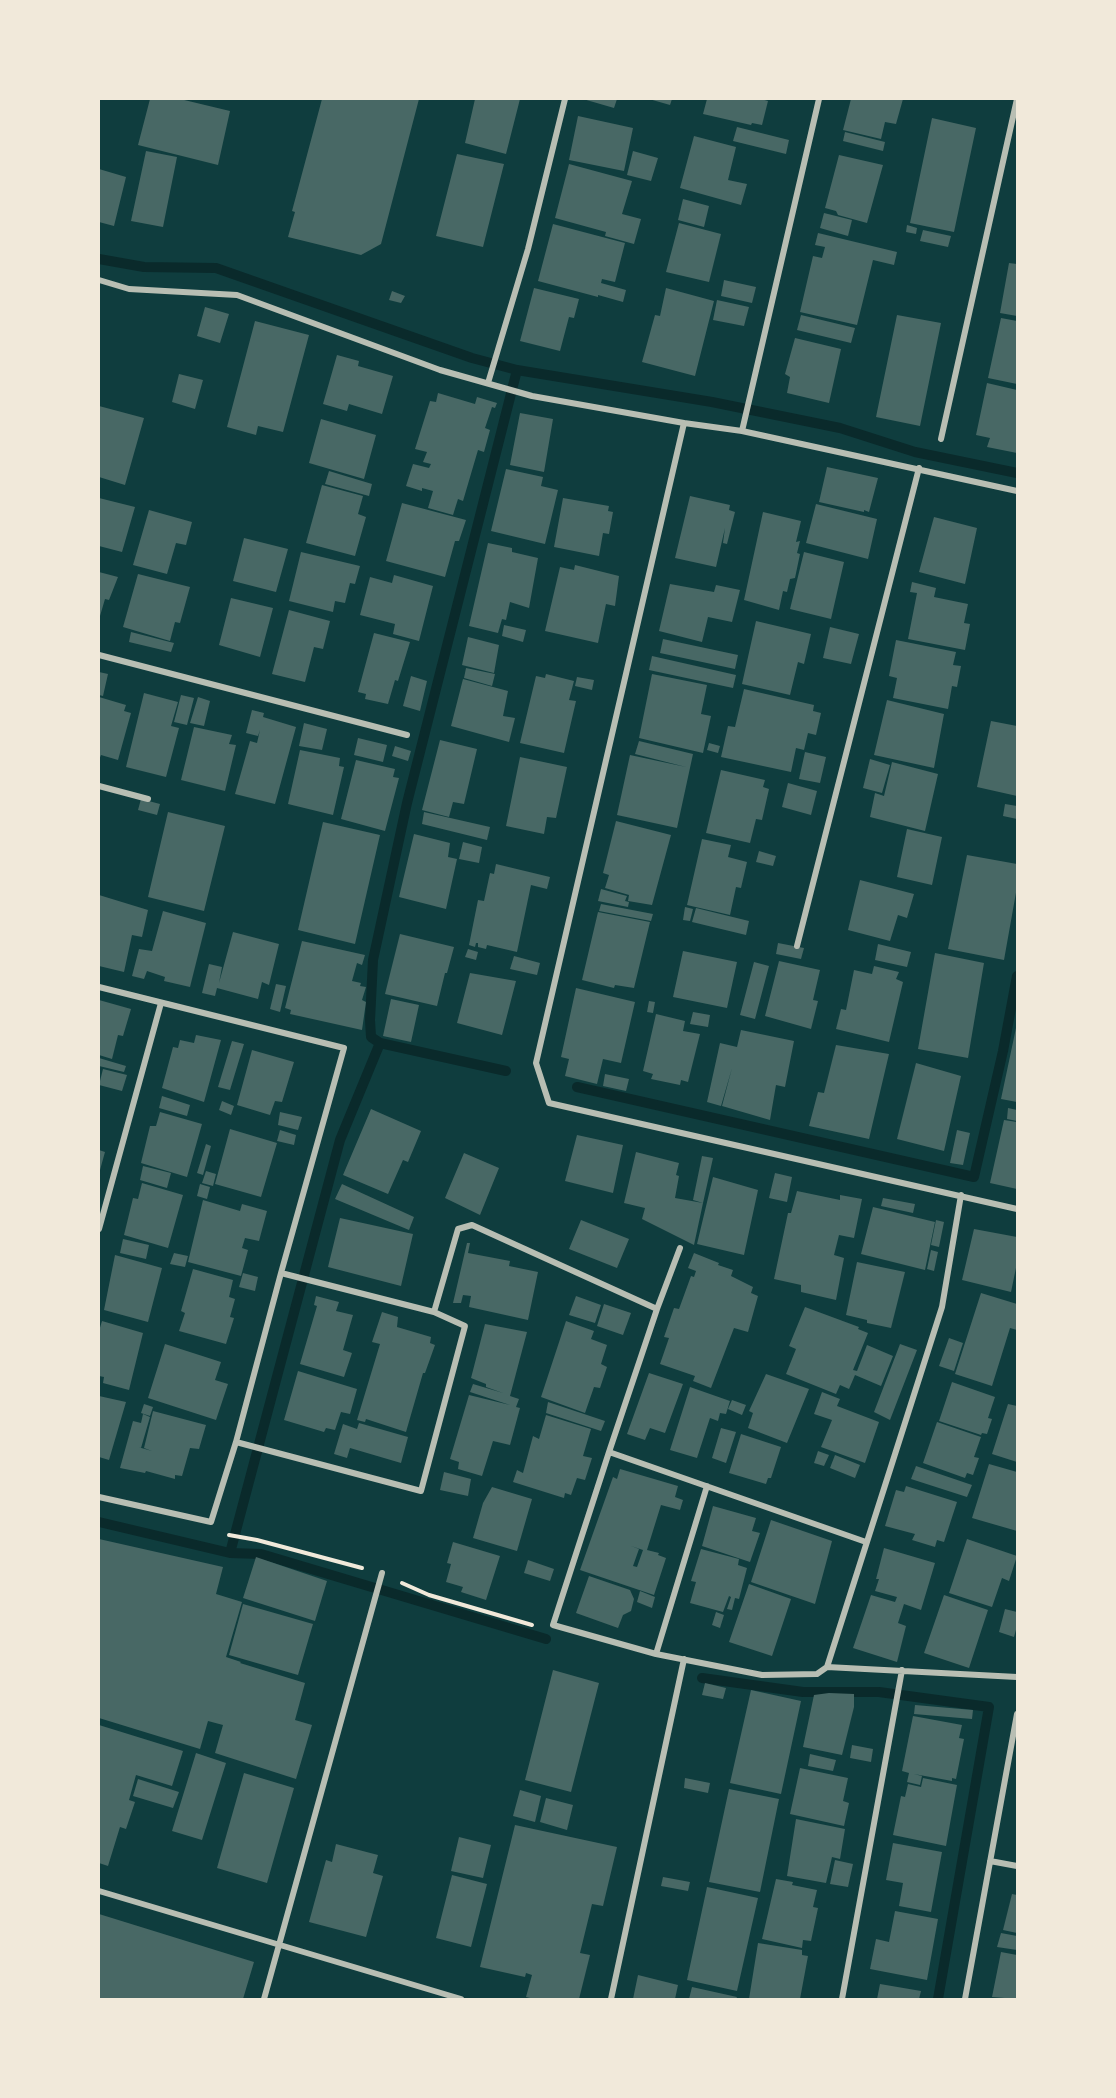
<!DOCTYPE html>
<style>
body{margin:0}
#map{position:relative;width:1116px;height:2098px;overflow:hidden;background:#0f3d3e;font-family:"Open Sans",sans-serif}
canvas{display:block}
.frame{position:absolute;inset:0;border:100px solid #f1e9da;pointer-events:none}
</style>
<div id="map">
<canvas width="1116" height="2098"></canvas>
<div class="frame"></div>
</div>
<script>
const g = document.querySelector('canvas').getContext('2d');
g.lineJoin = 'round';
const toPath = rows => new Path2D(rows.map(r => 'M' + r).join(''));
function stroke(path, color, width, dash) { g.strokeStyle = color; g.lineWidth = width; g.lineCap = dash ? 'butt' : 'round'; g.setLineDash(dash || []); g.stroke(path); }
function paint(path, color) { g.fillStyle = color; g.fill(path, 'evenodd'); }
const stream = toPath([
 [99,259,144,267,216,268,472,358,517,370,712,402,840,428,915,452,1017,473],
 [506,1071,380,1043,371,1037,370,1020,373,960,407,803,517,370],
 [577,1087,974,1177,1003,1051,1017,976],
 [99,1522,230,1553,261,1554,546,1639],
 [230,1553,340,1140,380,1043],
 [702,1678,803,1692,879,1692,989,1707,938,1999]
]);
const building = toPath([
 [150,99,180,99,230,111,218,165,138,145],
 [322,99,419,99,381,244,361,255,288,237,295,212,292,211],
 [475,99,520,99,506,154,465,143],
 [583,99,617,99,614,108],
 [649,99,672,99,670,105],
 [707,99,761,99,768,101,762,125,752,123,751,125,703,114],
 [851,99,903,99,896,124,885,122,881,139,843,130],
 [578,116,633,128,624,171,569,160],
 [932,118,976,128,954,232,910,223],
 [737,127,789,140,786,154,733,141],
 [845,132,885,142,883,151,843,141],
 [694,136,736,147,728,180,747,184,741,205,680,188],
 [146,151,177,157,163,227,131,221],
 [633,151,658,158,651,181,627,175],
 [457,154,504,164,483,247,436,236],
 [839,155,883,165,867,223,838,215,836,211,825,208],
 [569,164,632,181,622,214,641,219,634,244,605,236,606,232,555,218],
 [99,169,126,177,114,226,99,222],
 [683,199,709,206,704,227,678,220],
 [824,213,852,220,848,236,820,228],
 [679,223,721,234,709,282,666,272],
 [553,224,625,243,615,282,602,279,601,283,626,290,623,302,598,295,598,297,538,281],
 [907,225,917,228,916,234,906,232],
 [923,230,951,236,948,247,920,241],
 [818,233,897,252,894,265,873,260,857,325,800,312,813,256,822,258,825,247,815,245],
 [1009,263,1017,264,1017,316,1000,313],
 [724,280,756,287,752,303,721,296],
 [534,288,579,299,574,318,569,317,560,351,520,341],
 [666,288,714,301,695,376,642,362,655,315,660,316],
 [392,291,405,296,401,303,389,300],
 [717,300,749,307,744,326,713,320],
 [205,307,229,314,220,343,197,336],
 [801,315,855,328,851,343,797,330],
 [897,315,941,323,920,426,876,417],
 [1001,318,1017,321,1017,384,988,378],
 [255,321,309,335,283,432,258,426,256,435,227,427],
 [795,338,841,349,829,403,787,393,790,377,785,374],
 [337,355,359,361,358,366,393,376,382,414,349,404,347,411,323,404],
 [179,374,203,380,195,409,172,402],
 [987,383,1017,390,1017,453,987,447,990,438,976,435],
 [438,393,475,404,477,397,497,403,495,408,492,407,485,428,490,430,484,452,478,450,463,501,458,499,453,515,428,508,433,491,422,488,422,491,406,486,413,464,429,468,431,464,423,462,427,452,415,449,430,401,436,402],
 [99,406,144,418,125,485,99,477],
 [520,413,553,419,544,472,510,465],
 [321,419,376,435,364,479,309,463],
 [827,467,878,478,869,512,864,510,864,512,819,502],
 [506,469,543,477,541,486,558,490,545,544,491,531],
 [329,471,372,484,369,496,325,484],
 [322,485,363,496,358,514,366,517,355,556,306,543],
 [690,496,730,505,729,510,735,512,727,544,723,543,725,528,716,567,675,558],
 [99,498,135,507,122,552,99,546],
 [563,498,609,506,608,511,613,512,609,534,603,533,599,556,554,547],
 [402,503,466,520,459,541,455,541,445,577,386,561],
 [816,504,877,519,868,559,806,543],
 [149,510,192,522,186,545,176,543,167,574,133,565],
 [763,512,801,521,796,542,800,541,797,553,800,554,795,578,790,579,787,592,783,591,779,610,744,600],
 [934,517,977,528,965,584,919,572],
 [244,538,288,549,276,592,233,581],
 [488,543,512,548,512,552,538,558,529,608,510,602,506,620,502,619,498,633,469,626],
 [301,552,360,566,355,584,350,583,345,603,335,601,333,612,289,601],
 [804,552,844,562,831,619,790,609],
 [575,565,619,576,615,606,606,604,598,643,545,631,560,567,574,570],
 [99,572,118,577,109,600,105,599,100,616],
 [138,574,190,587,180,623,175,622,170,641,123,627],
 [394,575,433,586,419,641,393,634,395,624,360,615,370,577,392,583],
 [912,582,936,588,934,597,968,604,964,623,970,624,965,650,908,639,917,593,910,592],
 [670,584,714,592,716,585,740,590,732,622,708,617,702,642,659,631],
 [231,598,273,608,260,657,219,645],
 [289,610,330,621,323,649,314,647,305,682,272,674],
 [756,621,811,634,804,664,798,662,790,695,742,684],
 [504,625,526,630,523,642,502,636],
 [830,627,859,634,851,664,823,658],
 [131,632,174,643,171,652,129,642],
 [374,633,410,642,398,681,395,680,388,704,365,699,366,694,358,692],
 [468,637,499,645,494,673,462,665],
 [663,639,738,655,735,669,660,653],
 [896,640,956,652,953,665,961,666,957,687,952,686,948,709,893,698,897,678,889,676],
 [652,656,736,675,733,688,649,670],
 [466,668,495,674,492,686,464,678],
 [99,672,108,674,103,696,99,695],
 [546,674,574,681,569,700,576,701,564,753,520,743,536,676,545,678],
 [652,674,707,685,701,714,711,716,703,753,639,738],
 [411,676,427,681,420,711,403,706],
 [577,677,594,680,592,690,575,686],
 [463,679,508,691,503,716,515,718,509,742,451,726],
 [744,689,814,705,813,711,821,713,816,735,808,733,804,750,796,748,791,772,721,757,728,726,735,727],
 [144,693,178,702,171,726,179,728,166,777,126,767],
 [181,695,194,698,187,725,174,722],
 [99,697,126,705,124,711,131,713,118,760,101,755,99,760],
 [198,697,210,701,204,726,190,723],
 [887,700,944,714,934,768,874,755],
 [252,710,264,713,263,717,296,727,275,804,235,794,250,741,257,743,260,730,258,736,246,733],
 [991,721,1017,726,1017,796,977,787],
 [304,723,327,729,322,750,299,746],
 [194,727,232,735,229,744,236,745,225,791,181,780],
 [358,738,387,745,383,762,354,755],
 [440,740,477,749,464,804,453,802,449,817,422,810],
 [639,741,693,754,677,828,617,815,630,755,686,767,635,754],
 [709,743,720,746,718,753,707,750],
 [395,746,411,751,408,761,392,756],
 [300,750,340,758,339,766,344,767,333,815,288,804],
 [805,752,826,757,820,783,799,779],
 [520,757,567,767,556,818,547,817,544,834,506,826],
 [870,759,890,765,882,793,863,788],
 [356,760,395,769,393,777,399,778,385,831,341,819],
 [892,762,938,774,925,831,870,817,875,793,884,796],
 [721,770,765,780,763,787,769,789,762,820,756,819,750,843,706,833],
 [788,783,817,791,811,815,782,807],
 [141,799,160,804,157,815,138,810],
 [1005,804,1017,806,1017,819,1003,816],
 [168,812,225,826,204,911,148,897],
 [424,812,490,827,487,840,422,824],
 [616,821,671,835,652,905,628,901,629,895,605,888,609,875,603,873],
 [323,822,380,835,355,944,298,930],
 [907,829,942,837,932,885,897,877],
 [414,834,450,843,448,857,457,859,446,909,399,897],
 [702,839,731,845,728,857,747,862,741,888,736,887,730,915,687,905],
 [463,842,482,847,479,863,459,859],
 [759,851,776,856,773,866,756,862],
 [967,855,1017,864,1017,887,1004,960,948,949],
 [496,864,550,877,547,889,531,885,517,952,487,945,486,949,478,947,478,943,476,943,475,947,469,945,478,900,484,901,490,873,494,874],
 [860,880,914,894,907,918,898,915,890,941,848,930],
 [601,889,627,896,625,901,629,902,628,907,598,901],
 [99,895,148,910,142,937,132,935,124,972,99,966],
 [601,904,653,914,651,921,599,911],
 [685,907,693,909,690,921,683,920],
 [696,908,749,921,746,935,692,922],
 [163,911,206,923,190,987,164,981,165,977,147,971,144,979,132,976,139,949,152,951],
 [598,912,650,922,634,988,615,985,614,988,582,980],
 [233,932,279,944,269,985,262,982,258,999,217,988,215,996,202,993,209,964,222,967,219,983],
 [400,934,454,947,447,973,445,973,437,1006,385,994],
 [302,941,365,955,362,965,357,963,352,981,361,983,360,986,366,987,362,1000,366,1002,362,1030,290,1014,291,1010,285,1008],
 [778,943,804,948,801,959,776,954],
 [878,944,911,952,907,967,875,960],
 [468,949,478,952,476,960,465,957],
 [683,951,737,962,727,1008,673,997],
 [935,953,984,963,968,1058,918,1049],
 [514,956,540,963,537,975,510,969],
 [779,961,820,970,813,1000,818,1001,811,1029,765,1016],
 [754,962,769,966,755,1019,740,1015],
 [874,966,899,972,896,979,903,982,889,1042,836,1029,841,1009,846,1010,854,970,872,974],
 [470,973,516,981,502,1035,457,1023],
 [276,984,286,986,280,1012,270,1009],
 [576,988,635,1002,621,1063,603,1059,597,1084,565,1076,569,1059,561,1057],
 [391,999,419,1005,411,1042,383,1036],
 [99,1000,131,1009,123,1036,118,1035,112,1059,99,1055],
 [649,1001,655,1002,653,1013,647,1012],
 [693,1012,710,1015,708,1027,690,1024],
 [656,1014,685,1021,683,1031,700,1034,688,1082,681,1080,680,1085,651,1079,653,1074,643,1071],
 [1016,1028,1017,1028,1017,1102,1001,1099],
 [741,1030,794,1041,785,1087,776,1085,770,1120,722,1106,732,1068,721,1106,707,1102,720,1043,737,1047],
 [196,1035,221,1040,204,1102,162,1088,173,1047,178,1048,180,1040,194,1043],
 [232,1041,244,1044,230,1090,218,1087],
 [836,1045,889,1054,869,1139,809,1126,818,1092,824,1093],
 [252,1050,294,1062,282,1102,275,1101,270,1115,237,1105],
 [99,1058,126,1066,124,1072,99,1066],
 [916,1063,961,1076,944,1151,897,1139],
 [103,1069,127,1075,122,1091,99,1085],
 [605,1074,629,1079,626,1091,603,1086],
 [162,1096,190,1105,187,1116,159,1108],
 [222,1101,234,1106,231,1115,219,1110],
 [1008,1108,1017,1110,1017,1121,1007,1119],
 [371,1109,421,1131,408,1162,403,1160,388,1194,343,1175],
 [160,1112,202,1124,187,1177,141,1163,150,1126,156,1126],
 [280,1112,302,1117,298,1130,278,1125],
 [1004,1120,1017,1122,1017,1189,990,1183],
 [230,1129,277,1143,261,1197,215,1184],
 [280,1130,296,1135,294,1145,277,1141],
 [957,1130,970,1133,963,1165,950,1163],
 [577,1135,623,1145,613,1193,565,1181],
 [206,1144,211,1146,203,1175,197,1173],
 [99,1150,105,1152,100,1170,99,1170],
 [636,1152,679,1163,676,1175,679,1176,675,1198,703,1203,694,1245,642,1219,645,1208,624,1203],
 [464,1153,499,1168,480,1215,445,1198],
 [702,1156,713,1158,703,1203,693,1200],
 [143,1166,171,1173,167,1188,140,1180],
 [206,1171,216,1174,213,1186,202,1183],
 [775,1173,792,1177,787,1202,769,1198],
 [713,1177,758,1190,744,1255,697,1244],
 [142,1183,183,1195,168,1248,124,1235,133,1198,138,1199],
 [200,1184,210,1187,207,1199,197,1196],
 [342,1184,414,1217,409,1230,335,1199],
 [797,1191,840,1200,840,1195,862,1199,854,1238,839,1235,834,1255,844,1258,836,1300,801,1292,801,1285,774,1279,788,1213,791,1213],
 [883,1198,915,1204,913,1213,881,1206],
 [203,1200,240,1211,242,1204,267,1211,259,1241,245,1238,242,1248,248,1250,241,1276,188,1262],
 [873,1207,935,1222,925,1270,861,1254],
 [340,1218,413,1234,401,1286,328,1267],
 [581,1220,629,1239,617,1268,569,1249],
 [936,1220,944,1222,939,1247,931,1245],
 [974,1229,1017,1237,1017,1263,1011,1292,962,1280],
 [123,1239,149,1245,146,1259,120,1253],
 [467,1243,470,1243,468,1253,510,1261,509,1266,538,1272,528,1320,469,1307,471,1296,463,1295,461,1303,453,1303],
 [931,1250,938,1252,934,1271,927,1269],
 [174,1253,188,1256,185,1267,170,1264],
 [694,1253,719,1263,718,1265,733,1270,731,1276,753,1287,751,1293,758,1296,748,1332,734,1328,711,1388,693,1381,695,1376,660,1364,669,1338,664,1337,674,1308,679,1309,691,1276,694,1277,696,1271,688,1268],
 [115,1255,162,1268,148,1322,104,1310],
 [857,1262,905,1272,891,1328,867,1323,867,1320,846,1315],
 [193,1269,233,1280,229,1297,235,1299,230,1317,234,1318,226,1344,179,1331,185,1313,181,1311],
 [243,1273,258,1277,255,1291,239,1287],
 [981,1293,1017,1304,1017,1330,1010,1328,992,1386,955,1374],
 [316,1296,339,1302,336,1311,353,1315,343,1350,352,1353,344,1377,300,1364,317,1306,314,1305],
 [576,1296,601,1305,595,1323,569,1315],
 [604,1304,631,1313,623,1335,597,1326],
 [805,1307,859,1327,858,1329,868,1333,853,1370,857,1371,867,1345,893,1356,881,1386,855,1375,849,1389,840,1385,836,1394,786,1374,796,1349,789,1346],
 [382,1312,398,1317,397,1327,431,1337,430,1343,435,1345,425,1373,423,1373,406,1432,366,1419,365,1422,357,1420,380,1344,372,1342],
 [102,1321,143,1333,129,1390,103,1383,104,1377,99,1376,99,1331],
 [566,1321,594,1331,591,1339,607,1345,601,1364,607,1367,600,1388,594,1387,585,1413,541,1397],
 [485,1324,527,1332,510,1396,519,1399,516,1407,520,1408,510,1445,493,1441,482,1476,458,1469,459,1462,450,1459,469,1395,510,1405,470,1392,473,1384,503,1393,486,1387,486,1384,471,1378],
 [949,1338,963,1343,954,1371,939,1366],
 [165,1344,221,1362,215,1380,228,1384,216,1420,148,1398],
 [900,1344,917,1350,890,1420,874,1412],
 [298,1371,357,1389,350,1414,341,1412,335,1430,326,1428,324,1432,284,1420],
 [649,1373,683,1384,665,1433,650,1428,645,1440,627,1434],
 [766,1374,809,1389,787,1443,748,1428,753,1413,749,1411],
 [952,1382,995,1397,988,1418,992,1419,987,1434,982,1433,981,1435,939,1421],
 [690,1387,730,1401,726,1414,720,1413,718,1421,710,1418,697,1458,670,1450],
 [822,1392,840,1399,837,1406,879,1422,865,1463,821,1447,832,1420,814,1414],
 [99,1396,126,1402,109,1460,99,1457],
 [732,1400,746,1405,742,1415,728,1409],
 [548,1402,605,1421,601,1431,546,1413],
 [144,1404,153,1407,150,1416,141,1413],
 [1008,1404,1017,1406,1017,1462,992,1454],
 [153,1411,206,1425,199,1449,190,1448,182,1476,175,1475,175,1479,146,1471,145,1473,120,1468,133,1421,141,1423,143,1414,150,1417,141,1448,138,1447,152,1451,144,1448],
 [546,1415,591,1429,583,1456,592,1458,585,1480,577,1478,571,1495,565,1493,564,1498,513,1482,517,1470,523,1473,533,1436,539,1439],
 [937,1422,981,1437,974,1457,979,1458,973,1475,967,1473,965,1478,923,1463],
 [359,1423,408,1437,401,1463,350,1448,347,1458,334,1454,343,1424,357,1429],
 [721,1428,736,1432,726,1463,712,1458],
 [741,1434,781,1447,771,1478,768,1478,766,1484,729,1473],
 [818,1451,829,1455,824,1466,814,1463],
 [835,1455,860,1465,855,1478,830,1468],
 [989,1464,1017,1472,1017,1531,972,1518],
 [916,1466,972,1485,967,1497,911,1479],
 [620,1469,678,1486,675,1497,683,1500,680,1510,661,1505,647,1550,659,1553,658,1555,666,1558,654,1595,580,1570,613,1477,617,1479],
 [631,1546,643,1550,637,1567,633,1566,639,1549],
 [444,1472,471,1479,468,1496,440,1490],
 [906,1486,957,1502,944,1542,937,1540,935,1547,912,1540,915,1534,885,1526,896,1490,904,1492],
 [492,1487,532,1499,517,1551,473,1538,483,1503],
 [713,1506,756,1518,752,1531,760,1533,750,1562,702,1546],
 [771,1520,832,1541,815,1604,751,1582],
 [99,1539,223,1567,216,1594,242,1602,226,1657,241,1662,240,1663,305,1683,295,1720,312,1725,296,1779,215,1753,223,1725,208,1721,200,1749,99,1718],
 [967,1539,1017,1556,1009,1581,1002,1578,992,1607,949,1593],
 [453,1542,500,1556,486,1600,461,1592,463,1587,446,1582,451,1564,447,1563],
 [884,1548,935,1563,921,1610,904,1604,898,1623,906,1626,897,1662,853,1648,871,1595,895,1602,897,1597,875,1591,879,1579,876,1579],
 [701,1549,739,1559,738,1565,747,1568,739,1599,735,1598,732,1610,727,1609,731,1597,729,1596,723,1612,690,1603,696,1582,691,1581],
 [256,1557,327,1581,315,1621,243,1598],
 [528,1560,554,1569,550,1581,524,1573],
 [589,1576,630,1590,634,1599,631,1611,623,1615,618,1628,576,1613],
 [749,1584,791,1599,772,1656,729,1642],
 [640,1591,655,1597,652,1608,637,1602],
 [944,1595,988,1610,969,1668,924,1653],
 [243,1604,313,1624,298,1675,229,1655],
 [1005,1609,1017,1612,1017,1626,1014,1637,999,1632],
 [716,1612,724,1615,720,1628,712,1625],
 [553,1670,599,1683,571,1792,525,1780],
 [705,1683,726,1688,723,1699,702,1695],
 [751,1690,801,1701,781,1794,730,1783],
 [829,1693,854,1694,854,1707,842,1755,803,1747,814,1695],
 [915,1705,973,1710,972,1719,914,1714],
 [913,1716,962,1725,959,1738,964,1739,956,1779,952,1778,952,1781,914,1774,922,1776,920,1785,907,1782,909,1773,902,1771],
 [99,1725,183,1751,172,1786,136,1775,129,1800,135,1802,126,1829,120,1827,108,1866,99,1863],
 [852,1745,873,1749,871,1762,850,1758],
 [196,1753,226,1763,202,1840,172,1831],
 [810,1754,836,1760,833,1771,808,1766],
 [800,1768,848,1778,843,1801,849,1803,844,1826,790,1814],
 [244,1773,294,1788,267,1883,217,1868],
 [685,1778,710,1783,708,1793,684,1788],
 [923,1778,957,1785,946,1846,893,1835,901,1796,905,1797,908,1784,921,1787],
 [138,1779,179,1792,173,1808,133,1796],
 [729,1789,779,1799,760,1892,709,1882],
 [520,1790,541,1796,535,1822,513,1816],
 [546,1798,573,1805,567,1830,540,1822],
 [796,1819,845,1829,840,1859,832,1857,826,1883,787,1876],
 [515,1825,617,1847,603,1906,592,1904,580,1953,590,1955,579,1999,534,1999,526,1997,532,1975,526,1973,525,1977,480,1967],
 [459,1837,491,1845,483,1878,451,1871],
 [893,1843,942,1852,931,1912,899,1906,903,1883,886,1880],
 [336,1844,378,1855,373,1873,383,1876,366,1937,309,1922,326,1860,332,1862],
 [835,1860,853,1864,848,1887,830,1884],
 [452,1875,487,1884,471,1947,436,1938],
 [663,1877,690,1882,688,1891,661,1886],
 [776,1879,793,1882,792,1885,817,1890,813,1907,818,1908,811,1941,803,1940,802,1948,762,1939],
 [707,1887,758,1898,737,1991,687,1980],
 [1012,1894,1017,1895,1017,1933,1003,1930],
 [895,1911,938,1919,927,1980,870,1969,876,1939,889,1942],
 [99,1914,254,1962,243,1999,99,1999],
 [1001,1933,1017,1936,1017,1950,997,1947],
 [758,1943,802,1950,802,1955,808,1956,800,1999,749,1999],
 [1001,1952,1017,1955,1017,1999,992,1997],
 [638,1975,678,1985,675,1999,633,1999],
 [880,1984,921,1991,919,1999,877,1999],
 [692,1987,737,1997,736,1999,689,1999]
]);
const path = toPath([
 [229,1535,257,1540,362,1568],
 [402,1583,429,1595,532,1625]
]);
const minor = toPath([
 [819,99,742,431,684,423,536,1063,549,1103,1017,1209],
 [99,280,129,289,237,295,440,370,532,396,684,423],
 [488,383,528,249,565,99],
 [742,431,1017,491],
 [941,439,1017,99],
 [99,655,407,735],
 [99,786,148,799],
 [797,946,919,468],
 [99,987,344,1048,281,1273,236,1442,211,1522,99,1497],
 [99,1229,161,1003],
 [680,1248,657,1309,609,1452,553,1625,656,1654,762,1675,817,1674,827,1667,1017,1677],
 [434,1312,458,1229,472,1225,657,1309],
 [236,1442,421,1491,465,1326,434,1312,281,1273],
 [609,1452,866,1542],
 [656,1654,707,1486],
 [827,1667,942,1307,961,1195],
 [990,1861,1017,1866],
 [99,1891,461,1999],
 [264,1999,382,1573],
 [611,1999,684,1659],
 [842,1999,902,1670],
 [965,1999,1017,1714]
]);
stroke(stream, '#0a2a2b', 10);
paint(building, '#486865');
stroke(path, '#f1e9da', 4);
stroke(minor, '#b8beb3', 6);
</script>
